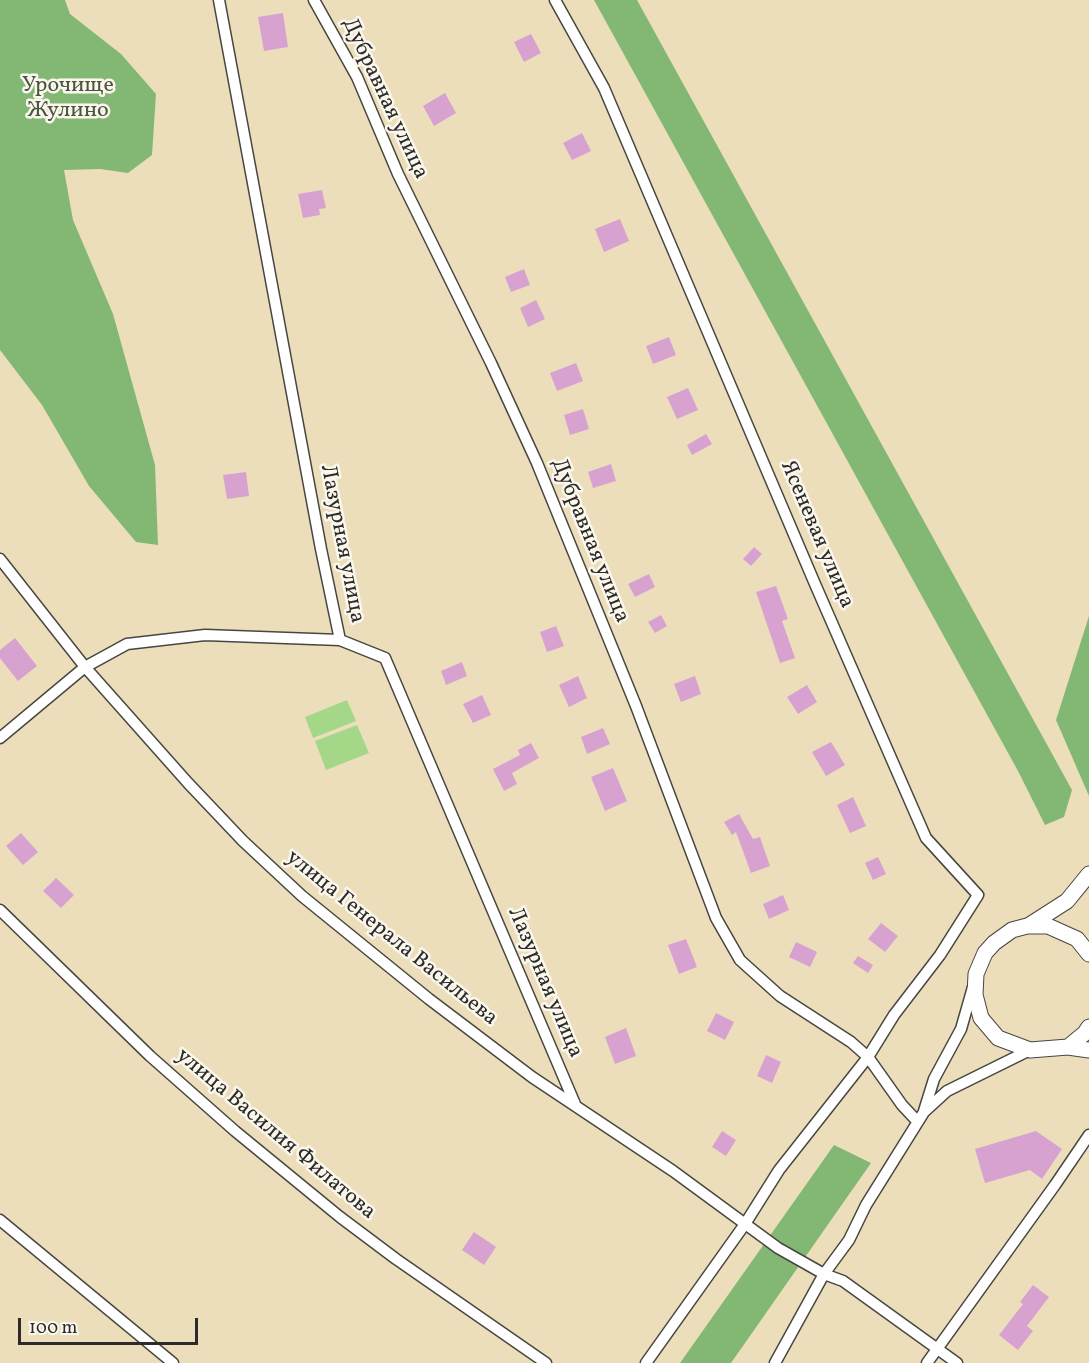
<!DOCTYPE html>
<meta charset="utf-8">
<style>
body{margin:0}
#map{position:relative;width:1089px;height:1363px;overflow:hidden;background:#ecdebb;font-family:Vollkorn,serif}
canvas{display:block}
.scale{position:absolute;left:18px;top:1318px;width:180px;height:27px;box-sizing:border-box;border:3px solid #2b2b2b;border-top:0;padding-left:8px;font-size:18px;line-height:21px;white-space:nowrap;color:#2b2b2b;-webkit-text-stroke:4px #fbf7ec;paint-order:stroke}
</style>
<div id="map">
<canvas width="1089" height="1363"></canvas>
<div class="scale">100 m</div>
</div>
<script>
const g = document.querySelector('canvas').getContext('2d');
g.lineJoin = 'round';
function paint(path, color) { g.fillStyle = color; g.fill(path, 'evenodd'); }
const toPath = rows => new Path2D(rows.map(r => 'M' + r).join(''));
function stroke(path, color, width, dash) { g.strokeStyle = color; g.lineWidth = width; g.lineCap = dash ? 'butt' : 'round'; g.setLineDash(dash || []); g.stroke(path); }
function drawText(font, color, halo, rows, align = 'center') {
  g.font = font + ' Vollkorn,serif'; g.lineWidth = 5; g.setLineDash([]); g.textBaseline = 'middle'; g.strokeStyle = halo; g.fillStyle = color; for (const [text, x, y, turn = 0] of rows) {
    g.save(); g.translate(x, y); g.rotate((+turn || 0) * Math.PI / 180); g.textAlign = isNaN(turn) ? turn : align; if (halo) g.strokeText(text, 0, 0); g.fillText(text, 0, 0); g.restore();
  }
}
const green = toPath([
 [347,700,356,721,313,738,305,717],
 [357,725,369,753,326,770,315,741]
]);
const forest = toPath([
 [0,0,65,0,70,14,121,54,156,94,152,155,128,173,100,169,64,170,73,220,113,314,155,465,158,545,136,542,89,486,42,405,0,350],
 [594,0,637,0,1072,790,1064,817,1045,825,1018,771],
 [1089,616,1089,796,1056,720],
 [834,1145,871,1163,731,1363,680,1363]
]);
const building = toPath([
 [283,13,288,47,264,51,258,17],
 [531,34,541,53,524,62,514,42],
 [445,93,456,113,434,126,423,106],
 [582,133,591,151,572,160,563,143],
 [322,190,326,208,319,209,320,215,303,218,298,194],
 [620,219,629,241,604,252,595,229],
 [524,269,530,285,511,292,505,277],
 [536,300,545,319,528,327,520,308],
 [669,337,676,355,653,364,646,346],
 [576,363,583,381,557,391,550,373],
 [688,388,698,410,677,419,667,397],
 [583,409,589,429,570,435,564,415],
 [706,434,712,444,692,455,687,445],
 [611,464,616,481,593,488,588,472],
 [246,472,249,496,227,499,223,475],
 [754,547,762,554,751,566,743,559],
 [649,574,655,587,635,597,628,584],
 [776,586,788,619,782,621,795,658,780,663,756,592],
 [661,615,667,626,655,633,648,622],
 [556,626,564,646,547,652,540,632],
 [15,638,37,666,18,681,0,658,0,650],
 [462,662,467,676,446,685,441,671],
 [578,676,587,698,569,707,559,685],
 [695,676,701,694,681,702,674,684],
 [807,685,817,702,798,714,787,697],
 [482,695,491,715,473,723,463,704],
 [603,728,610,744,587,754,581,737],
 [831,742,845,765,826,776,812,752],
 [531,743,539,758,512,773,517,784,504,791,493,769,520,755,518,750],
 [613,768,627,801,605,811,591,777],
 [853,797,866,826,850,833,837,805],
 [739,814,753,839,760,837,770,866,751,873,736,832,732,835,724,822],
 [21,833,38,852,23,865,6,846],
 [878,857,886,874,873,880,865,863],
 [56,878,74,895,61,908,43,891],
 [783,895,789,910,769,919,763,904],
 [881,923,898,936,885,952,868,939],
 [686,939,697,967,679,974,668,945],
 [796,942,817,952,810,967,789,957],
 [858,956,873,965,868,973,853,963],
 [716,1013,734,1022,725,1040,707,1031],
 [626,1028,636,1056,615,1064,605,1037],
 [766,1055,781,1062,772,1083,757,1076],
 [722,1131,736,1140,726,1156,712,1147],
 [1036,1131,1062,1149,1042,1179,1030,1170,985,1183,975,1149],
 [474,1232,496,1247,484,1265,462,1250],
 [1033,1285,1049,1297,1027,1326,1033,1331,1018,1350,999,1335,1023,1304,1020,1302]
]);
const minor = toPath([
 [219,0,321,549,340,640],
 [314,0,357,77,398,174,491,363,537,463,636,706,716,918,740,960,780,996,851,1042,868,1057,902,1105,917,1121],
 [555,0,604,88,815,584,926,838,978,895,940,955,894,1015,868,1057,779,1170,745,1224,646,1363],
 [0,559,85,667,188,783,243,841,302,896,429,999,532,1077,673,1171,778,1248,824,1274,843,1281,957,1363],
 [0,738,85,667,127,644,205,635,340,640,385,658,575,1104],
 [0,910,150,1056,235,1131,340,1217,396,1259,546,1363],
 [924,1111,934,1079,961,1029,973,987],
 [0,1220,173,1363],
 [775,1363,824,1274,849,1240,866,1205,924,1112,947,1091,1030,1050],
 [927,1363,1055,1185,1089,1135]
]);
const primary = toPath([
 [1028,926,1067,901,1089,874],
 [1089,954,1077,939,1048,926,1027,926,1012,930,994,943,985,953,976,974,975,995,981,1018,998,1038,1030,1050,1068,1047,1089,1050],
 [1068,1047,1085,1033,1089,1027]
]);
const parkNames = [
 ["Урочище",68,87],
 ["Жулино",68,112]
];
const streetNames = [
 ["Дубравная улица",384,99,65],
 ["Ясеневая улица",816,535,67],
 ["Дубравная улица",589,541,68],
 ["Лазурная улица",341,544,79],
 ["улица Генерала Васильева",391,939,39],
 ["Лазурная улица",544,983,67],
 ["улица Василия Филатова",275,1135,40]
];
paint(green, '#a4d888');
paint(forest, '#83b874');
paint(building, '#d8a2d0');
stroke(minor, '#484641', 13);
stroke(primary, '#484641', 17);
stroke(minor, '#fff', 10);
stroke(primary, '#fff', 15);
drawText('22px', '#495642', '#fbf7ec', parkNames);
drawText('22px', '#2b2b2b', '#fbf7ec', streetNames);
</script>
